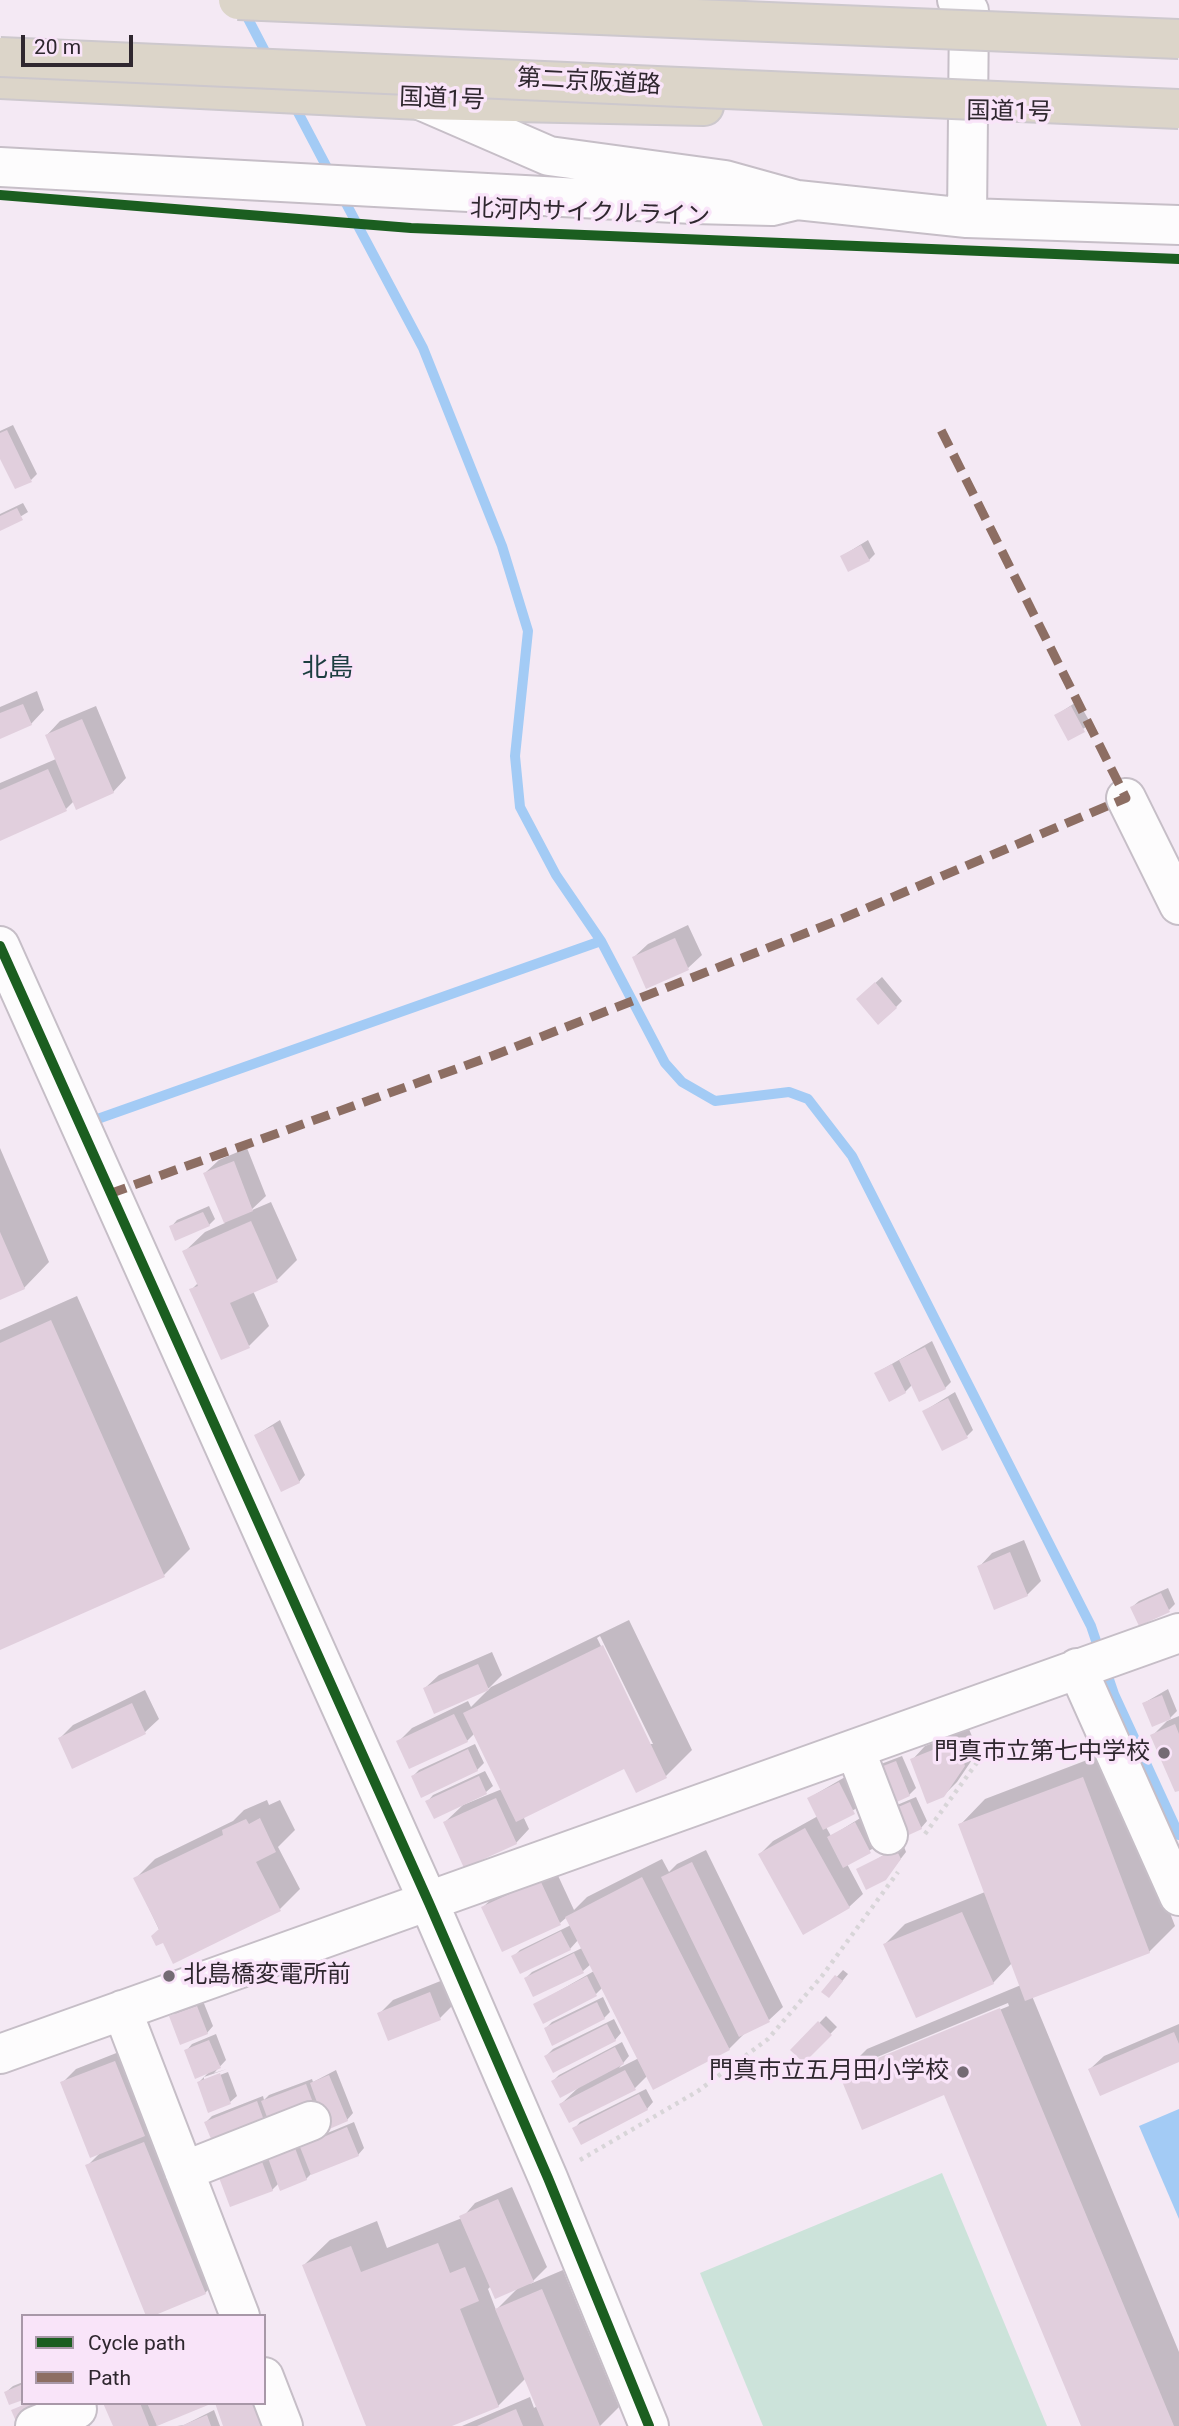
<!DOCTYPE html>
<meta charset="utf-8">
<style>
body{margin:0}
#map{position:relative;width:1179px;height:2426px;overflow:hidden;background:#f4e9f4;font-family:Roboto,sans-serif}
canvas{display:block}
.legend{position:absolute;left:21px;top:2314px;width:245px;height:91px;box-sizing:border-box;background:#f9e4f9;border:2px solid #a898a8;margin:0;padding:9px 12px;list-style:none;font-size:21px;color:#2f272f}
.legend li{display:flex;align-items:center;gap:14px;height:35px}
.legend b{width:35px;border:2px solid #a898a8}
.scale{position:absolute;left:21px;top:35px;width:112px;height:32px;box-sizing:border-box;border:4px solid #2f272f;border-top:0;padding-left:9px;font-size:21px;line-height:24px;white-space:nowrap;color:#2f272f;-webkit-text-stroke:5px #f9e4f9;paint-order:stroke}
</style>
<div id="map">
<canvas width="1179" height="2426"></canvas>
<ul class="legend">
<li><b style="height:9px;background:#1b5e20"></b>Cycle path</li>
<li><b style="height:9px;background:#8d6e63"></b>Path</li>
</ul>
<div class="scale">20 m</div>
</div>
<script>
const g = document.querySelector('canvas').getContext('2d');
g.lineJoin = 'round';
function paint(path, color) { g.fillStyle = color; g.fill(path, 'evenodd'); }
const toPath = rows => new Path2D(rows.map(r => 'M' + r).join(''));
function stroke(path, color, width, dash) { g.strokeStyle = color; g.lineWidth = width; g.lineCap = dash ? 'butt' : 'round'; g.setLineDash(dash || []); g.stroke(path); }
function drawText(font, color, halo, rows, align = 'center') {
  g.font = font + ' Roboto,"Noto Sans JP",sans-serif'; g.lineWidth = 7; g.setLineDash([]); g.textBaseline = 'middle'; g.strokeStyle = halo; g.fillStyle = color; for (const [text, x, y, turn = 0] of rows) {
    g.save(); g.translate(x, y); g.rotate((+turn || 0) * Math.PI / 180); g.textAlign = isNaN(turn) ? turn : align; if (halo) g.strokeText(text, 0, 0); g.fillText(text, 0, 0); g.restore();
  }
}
const green = toPath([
 [942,2173,1047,2426,763,2426,700,2273]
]);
const water = toPath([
 [1179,2109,1179,2219,1139,2126]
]);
const shadow = toPath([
 [13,425,37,474,31,480,0,455,0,431],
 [23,503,28,512,0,529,0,514],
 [868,540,875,554,869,560,842,556],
 [37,691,44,710,31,724,0,737,0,707],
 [1078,701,1091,724,1068,738,1056,715],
 [96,706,126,778,113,792,74,801,66,809,0,839,0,783,56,759,47,735,60,721],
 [688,925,702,955,688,968,634,957,648,944],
 [882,977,902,1001,896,1007,864,993],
 [0,1148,49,1262,24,1288,0,1298],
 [247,1148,266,1196,250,1211,271,1202,297,1260,277,1280,253,1291,269,1326,249,1346,191,1290,198,1283,184,1252,205,1232,225,1223,205,1173,219,1160],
 [209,1206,215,1219,209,1225,171,1227,177,1220],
 [77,1296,190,1549,164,1575,0,1648,0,1330],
 [932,1341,951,1382,945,1388,913,1384,905,1392,876,1373],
 [955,1392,973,1430,967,1436,924,1411],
 [280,1420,305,1475,299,1482,256,1435],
 [1024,1540,1041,1581,1027,1595,979,1567,992,1553],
 [1168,1588,1175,1604,1169,1610,1132,1607,1139,1601],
 [629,1620,692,1750,666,1776,637,1791,625,1767,523,1816,529,1829,516,1843,445,1822,463,1805,502,1789,475,1733,467,1741,398,1742,412,1728,468,1701,471,1707,491,1687],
 [600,1636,653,1744,649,1744,597,1638],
 [492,1652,502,1675,489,1688,435,1711,425,1688,439,1675],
 [1168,1689,1177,1711,1167,1721,1179,1716,1179,1789,1152,1736,1170,1718,1144,1703],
 [145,1690,159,1719,145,1732,60,1738,73,1725],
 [969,1729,978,1751,957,1782,943,1796,912,1760,925,1746],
 [475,1744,484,1763,477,1770,413,1776,419,1770],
 [1108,1752,1175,1926,1149,1952,1032,1996,1179,2352,1179,2426,1083,2426,945,2093,841,2075,867,2049,1021,1985,1012,1963,993,1983,885,1944,905,1924,985,1892,960,1825,985,1799],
 [1008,2003,1009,2006,870,2063,870,2060],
 [902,1756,916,1788,909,1795,889,1803,881,1764],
 [485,1771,493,1786,486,1792,434,1817,427,1802,433,1795],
 [845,1777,860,1806,826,1827,831,1836,862,1817,877,1846,847,1864,863,1894,849,1907,760,1854,773,1841,818,1816,809,1798],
 [916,1797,927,1821,921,1828,891,1811,897,1805],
 [267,1800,269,1805,280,1800,295,1830,278,1847,300,1889,280,1909,174,1961,135,1879,155,1859,233,1821,244,1810],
 [903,1844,906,1852,885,1879,858,1870],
 [706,1850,783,2007,769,2020,747,2031,729,2049,648,2075,635,2088,561,2104,579,2087,553,2081,559,2075,622,2042,629,2056,619,2068,639,2058,603,1987,596,1994,536,2004,594,1971,591,1964,583,1971,526,1978,532,1972,582,1948,578,1940,570,1949,514,1956,520,1950,571,1925,567,1917,560,1923,483,1907,497,1894,554,1867,574,1910,587,1897,662,1859,669,1872,677,1864],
 [843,1970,848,1974,835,1990,823,1992],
 [443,1980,453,2005,440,2018,379,2014,393,2000],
 [603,1997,610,2012,604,2018,546,2028,552,2022],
 [203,2001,213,2026,207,2033,171,2017,178,2011],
 [826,2016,837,2027,804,2061,793,2050],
 [614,2019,621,2033,615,2040,546,2056,553,2049],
 [1179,2024,1179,2060,1090,2069,1104,2056],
 [216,2034,226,2060,214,2073,227,2069,204,2077,204,2081,228,2072,237,2096,230,2102,199,2082,210,2071,186,2051,192,2044],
 [129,2048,225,2273,205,2293,87,2166,102,2151,62,2083,76,2069],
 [336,2070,353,2113,347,2120,318,2101,271,2123,206,2122,212,2116,263,2096,264,2100,269,2095,312,2079,313,2082],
 [646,2089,653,2102,647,2109,574,2129,580,2122],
 [354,2122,364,2148,358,2155,312,2173,306,2179,279,2183,272,2190,220,2176,267,2154,301,2143,302,2146,308,2141],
 [512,2187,547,2267,530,2284,563,2270,619,2407,600,2426,462,2426,530,2397,534,2408,537,2406,526,2378,498,2406,448,2426,368,2426,304,2265,330,2240,377,2221,387,2248,462,2218,475,2203],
 [491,2286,519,2287,496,2310,488,2289],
 [23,2382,23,2398,6,2392,13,2386],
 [105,2403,209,2403,156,2426,115,2426],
 [214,2410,220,2426,177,2426,184,2425]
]);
const stream = toPath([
 [243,9,269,59],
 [292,101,332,177],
 [341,194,423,348,502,546,528,631,515,756,520,807,556,875,601,941,665,1063,682,1082,715,1101,789,1092,808,1099,852,1156,1091,1626,1114,1694,1179,1835],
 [89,1122,601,941]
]);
const building = toPath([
 [7,430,32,482,15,489,0,459,0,433],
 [17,508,23,520,0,531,0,516],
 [861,545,870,561,848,572,840,556],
 [23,704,32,725,0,739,0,713],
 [1071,706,1085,732,1068,741,1054,715],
 [82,719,114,793,76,810,45,735],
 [48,769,67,811,0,841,0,790],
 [675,938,689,970,646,989,632,957],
 [875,982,897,1008,878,1025,856,999],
 [234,1161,253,1211,224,1223,203,1173],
 [203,1212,210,1226,175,1241,169,1226],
 [251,1221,278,1282,230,1303,250,1348,221,1360,189,1289,198,1286,182,1251],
 [0,1232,25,1289,0,1300],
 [51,1320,165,1577,0,1650,0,1343],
 [925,1347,946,1389,919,1402,899,1360],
 [892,1364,906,1393,889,1402,874,1373],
 [948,1398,968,1438,942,1451,922,1411],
 [273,1426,300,1483,281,1492,254,1435],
 [1010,1552,1028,1596,994,1610,977,1566],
 [1161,1593,1170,1612,1139,1626,1130,1607],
 [603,1645,667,1778,636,1793,624,1769,516,1822,463,1713],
 [478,1664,489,1690,434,1714,423,1688],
 [1162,1695,1171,1719,1152,1727,1142,1703],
 [132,1703,146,1734,72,1769,58,1738],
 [454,1714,468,1742,409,1769,396,1741],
 [1175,1724,1179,1734,1179,1791,1175,1792,1150,1735],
 [955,1741,965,1766,944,1797,927,1804,910,1759],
 [468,1749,478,1771,421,1798,411,1776],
 [896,1761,910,1796,888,1806,873,1770],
 [479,1776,487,1794,434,1819,425,1801],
 [1083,1777,1150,1953,1025,2001,958,1824],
 [839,1782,855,1814,823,1830,807,1798],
 [496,1798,517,1844,464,1868,443,1822],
 [910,1802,922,1829,900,1839,889,1811],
 [260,1818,276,1852,256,1862,281,1911,173,1964,163,1943,156,1946,151,1936,159,1929,133,1878,223,1835,222,1830,246,1819,249,1824],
 [855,1822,871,1853,843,1868,827,1837],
 [805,1828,850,1908,803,1935,758,1854],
 [896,1849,901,1859,886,1880,866,1890,856,1869],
 [692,1862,770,2022,739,2037,661,1877],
 [642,1877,730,2050,653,2090,565,1917],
 [540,1880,561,1925,502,1952,481,1907],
 [962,1912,994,1984,916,2018,883,1944],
 [561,1931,571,1950,520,1974,511,1956],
 [574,1953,584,1973,533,1997,524,1978],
 [835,1975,843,1981,829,1998,821,1992],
 [587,1976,597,1996,543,2024,533,2004],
 [430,1992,441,2020,388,2041,377,2013],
 [597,2002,605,2019,552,2046,544,2028],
 [197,2006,208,2034,180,2045,169,2016],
 [1000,2008,1174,2426,1081,2426,944,2095,862,2130,839,2074],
 [818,2021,832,2035,804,2063,790,2050],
 [607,2024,616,2041,553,2073,544,2056],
 [1174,2032,1179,2044,1179,2062,1100,2096,1088,2069],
 [209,2040,221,2068,195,2079,184,2050],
 [615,2047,624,2064,560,2098,551,2081],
 [115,2061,145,2136,90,2158,60,2082],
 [625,2070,636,2090,569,2123,559,2104],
 [220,2073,231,2104,208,2113,197,2082],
 [329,2075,348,2121,327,2130,310,2083],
 [306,2084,315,2108,270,2125,261,2101],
 [639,2094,648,2110,581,2145,572,2128],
 [257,2101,266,2126,214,2146,204,2122],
 [347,2127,359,2156,311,2175,300,2147],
 [144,2142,206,2294,153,2316,146,2316,85,2165],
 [295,2148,307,2180,280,2191,268,2158],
 [261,2159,273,2191,230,2207,218,2175],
 [498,2199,534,2282,495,2299,459,2216],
 [438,2243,450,2273,465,2267,479,2301,460,2309,499,2407,452,2426,366,2426,302,2265,351,2246,361,2272],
 [542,2289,600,2426,544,2426,495,2309],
 [23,2384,23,2400,9,2405,4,2392],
 [28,2403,58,2403,18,2426,11,2410],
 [103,2403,140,2403,149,2426,113,2426],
 [147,2403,213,2403,157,2426],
 [215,2403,253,2403,261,2426,223,2426],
 [516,2409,523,2426,477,2426],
 [207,2415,211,2426,181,2426]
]);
const path = toPath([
 [925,1834,992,1742],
 [580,2160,698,2091,768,2039,822,1976,898,1872]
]);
const minor = toPath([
 [957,0,969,11,967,218],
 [420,100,549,156,725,180,797,200,967,218,1179,225],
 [0,167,693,204,772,206,797,200],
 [1126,798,1179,905],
 [0,946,429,1903,548,2178,649,2426],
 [1077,1668,1179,1896],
 [855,1749,888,1835],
 [122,2010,240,2316],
 [0,2054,1179,1633],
 [184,2171,311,2121],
 [264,2377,283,2426],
 [35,2426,77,2409]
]);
const highway = toPath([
 [0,79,420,100,704,106]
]);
const highwayBridge = toPath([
 [238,0,1179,39],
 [0,57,1179,109]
]);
const quiet = toPath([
 [109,1194,492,1056,834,922,1126,798,941,430]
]);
const cycleway = toPath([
 [0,195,411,228,1179,259],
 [0,946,429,1903,548,2178,649,2426]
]);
const markers = [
 [1164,1753,7,"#746b74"],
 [169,1976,7,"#746b74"],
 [963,2072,7,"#746b74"]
];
const streetNames = [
 ["第二京阪道路",589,83,3],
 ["国道1号",442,100,2],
 ["国道1号",1009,113,1],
 ["北河内サイクルライン",590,214,2]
];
const poiNames = [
 ["門真市立第七中学校",1150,1753],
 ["北島橋変電所前",183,1976,"left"],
 ["門真市立五月田小学校",949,2072]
];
const neighbourhoodNames = [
 ["北島",328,669]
];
paint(green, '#cce3da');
paint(water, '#a3cbf5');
paint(shadow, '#0003');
stroke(stream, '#a3cbf5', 10);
paint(building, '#e1cfdd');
stroke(minor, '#c6bec7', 42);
stroke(highway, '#cdc8cd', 42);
stroke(path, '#d8d5d8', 4.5, [3.5, 5]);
stroke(minor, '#fdfcfd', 38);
stroke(highway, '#dcd5c9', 38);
stroke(highwayBridge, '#cdc8cd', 42, []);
stroke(highwayBridge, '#dcd5c9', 38);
stroke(quiet, '#8d6e63', 9, [18, 9]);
stroke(cycleway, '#1b5e20', 10);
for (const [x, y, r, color] of markers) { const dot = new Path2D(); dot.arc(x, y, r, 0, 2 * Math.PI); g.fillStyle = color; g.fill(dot); stroke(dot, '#f9e4f9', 2.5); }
drawText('24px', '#2f272f', '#f9e4f9', streetNames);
drawText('24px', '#2f272f', '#f9e4f9', poiNames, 'right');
drawText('26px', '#1c3e41', '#f9e4f9', neighbourhoodNames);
</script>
